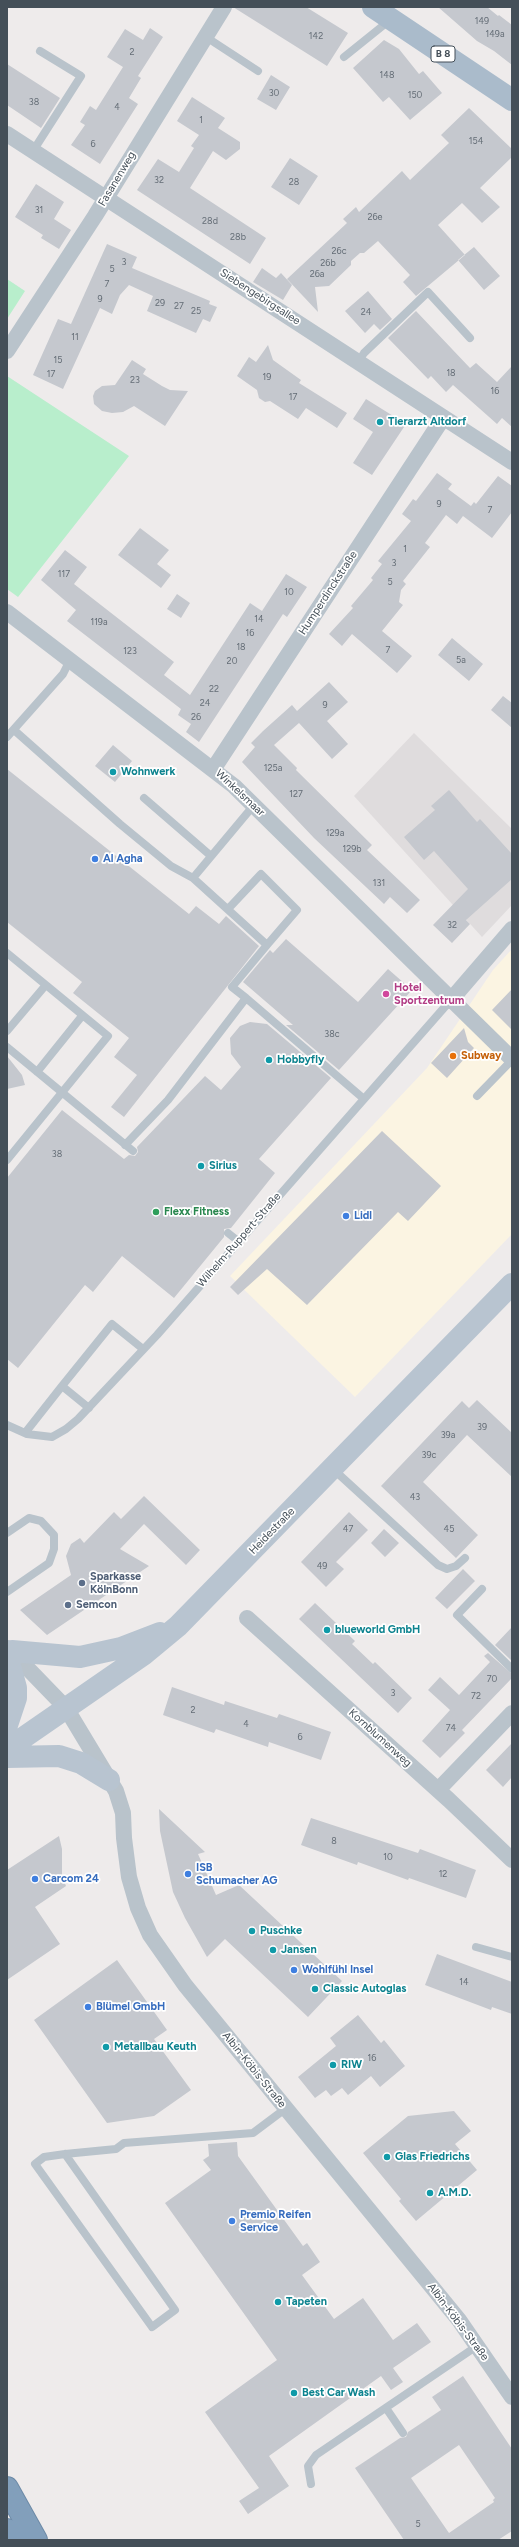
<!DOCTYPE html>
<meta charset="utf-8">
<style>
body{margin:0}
#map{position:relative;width:519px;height:2547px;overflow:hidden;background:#eeebeb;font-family:Figtree,sans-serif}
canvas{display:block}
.frame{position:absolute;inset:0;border:8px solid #444f58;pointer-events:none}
</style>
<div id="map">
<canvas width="519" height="2547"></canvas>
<div class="frame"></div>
</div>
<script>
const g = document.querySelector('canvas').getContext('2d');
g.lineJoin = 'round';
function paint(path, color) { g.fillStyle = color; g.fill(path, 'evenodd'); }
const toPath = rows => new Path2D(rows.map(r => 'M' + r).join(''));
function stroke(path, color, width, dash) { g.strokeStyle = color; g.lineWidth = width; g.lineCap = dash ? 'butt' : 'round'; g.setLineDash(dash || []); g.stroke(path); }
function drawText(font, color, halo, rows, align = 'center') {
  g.font = font + ' Figtree,sans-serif'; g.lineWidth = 3.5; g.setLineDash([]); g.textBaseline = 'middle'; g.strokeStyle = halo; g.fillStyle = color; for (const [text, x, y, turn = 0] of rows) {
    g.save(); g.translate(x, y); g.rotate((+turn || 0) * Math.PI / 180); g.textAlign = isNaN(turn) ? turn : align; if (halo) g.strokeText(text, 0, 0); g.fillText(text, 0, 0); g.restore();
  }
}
const commercial = toPath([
 [512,949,512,1234,355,1397,230,1276,427,1068,493,970]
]);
const education = toPath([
 [414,733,512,829,512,905,482,937,354,796]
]);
const green = toPath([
 [7,279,25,291,7,319],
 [7,376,129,456,18,597,7,589]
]);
const building = toPath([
 [233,7,306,7,348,33,327,66],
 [438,7,487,7,498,16,499,15,512,25,512,65,494,51,477,41],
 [150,28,163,37,138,76,141,78,129,98,138,104,100,164,71,145,85,125,80,122,90,106,96,110,123,67,107,57,125,29,143,40],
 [384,40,399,49,419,74,423,71,442,93,410,120,389,97,383,102,353,68],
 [7,64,60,98,41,128,7,105],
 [271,75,290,87,276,110,257,99],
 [192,97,225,118,218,128,240,142,240,149,226,160,213,151,190,188,266,238,250,264,137,190,158,159,179,172,194,148,191,146,199,135,177,121],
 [469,108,512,149,512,157,480,188,500,207,482,223,462,203,438,225,465,255,416,296,403,282,410,275,378,241,364,253,360,253,351,261,351,265,329,286,315,287,318,312,287,279,347,223,343,219,356,207,359,212,402,171,410,180,449,143,441,135],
 [290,158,318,176,299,205,271,187],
 [36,184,64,202,54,219,71,230,59,249,41,238,43,235,15,217],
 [107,244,137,257,132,268,210,301,209,304,217,307,210,322,203,319,196,333,147,311,153,296,129,285,120,295,112,314,100,308,63,389,33,375,58,319,71,324],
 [474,247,500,276,484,290,458,260],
 [262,268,276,278,281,273,292,285,283,300,253,282],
 [368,291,392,319,380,330,374,324,365,333,345,311],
 [416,311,470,368,476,363,497,382,512,366,512,427,502,418,497,424,453,385,446,392,431,376,428,379,388,338],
 [268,345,273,360,301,380,299,383,347,413,337,428,306,408,298,419,270,401,265,402,259,398,257,390,237,376,249,357,256,362],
 [132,360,146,369,143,374,162,386,170,390,188,391,165,426,134,406,123,412,112,413,102,411,94,404,93,396,95,391,102,386,115,385],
 [366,399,406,424,372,475,353,463,373,432,353,419],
 [437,473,452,484,448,489,471,506,474,502,476,504,498,476,512,486,512,512,492,538,463,516,457,524,446,515,425,543,430,547,403,581,406,584,401,590,399,602,403,605,382,631,412,656,397,673,352,634,342,646,329,634,353,608,351,606,373,580,371,578,382,564,378,561,411,521,402,514,413,499,416,501],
 [140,528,169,550,157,564,171,575,161,588,118,555],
 [65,550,87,567,74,584,174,662,164,675,190,695,250,603,262,611,286,574,307,587,287,617,283,614,199,742,186,732,191,724,178,715,181,709,67,621,76,610,41,580],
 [177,594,190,603,181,618,167,609],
 [452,638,483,664,469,681,438,655],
 [329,682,348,702,327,721,348,744,332,759,299,723,274,745,297,768,296,770,372,845,367,850,420,900,407,913,390,897,384,904,314,838,242,762,255,747,251,743,263,731,292,705,297,711],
 [503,696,512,703,512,728,491,710],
 [113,745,132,761,115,782,95,766],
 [7,769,189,914,196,906,219,924,226,916,259,946,124,1117,111,1107,137,1075,114,1057,129,1038,73,993,82,982,7,922],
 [449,790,477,822,480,819,512,854,512,879,466,920,470,924,452,943,433,925,468,889,434,851,424,860,404,837,435,810,431,806],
 [286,939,358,1002,388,969,412,990,339,1070,286,1025,293,1025,243,982,270,950,273,953],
 [512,989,512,1030,492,1010],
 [250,1022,267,1024,331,1078,259,1159,275,1173,231,1228,224,1229,224,1237,174,1298,122,1256,93,1292,85,1285,18,1368,7,1359,7,1178,62,1110,124,1159,129,1155,135,1156,138,1152,137,1147,205,1076,221,1090,241,1067,231,1054,230,1038,240,1026],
 [464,1028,468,1042,474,1048,447,1078,431,1063],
 [7,1056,22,1075,25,1085,7,1089],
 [382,1131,441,1186,408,1221,398,1212,307,1305,267,1269,238,1295,230,1287],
 [477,1400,512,1433,512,1477,467,1435,423,1482,478,1535,456,1558,381,1486,462,1401,469,1408],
 [144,1496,200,1550,186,1565,144,1524,120,1549,149,1566,47,1635,20,1610,71,1575,66,1556,71,1544,80,1538,84,1543,114,1512,121,1519],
 [349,1512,368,1530,336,1562,344,1569,326,1587,301,1562],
 [384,1529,399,1543,385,1557,371,1543],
 [463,1569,475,1581,447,1609,435,1598],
 [315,1603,355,1641,352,1644,373,1664,375,1662,412,1698,398,1713,299,1619],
 [512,1627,512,1661,495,1645],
 [488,1653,512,1674,512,1678,462,1730,465,1733,440,1758,422,1741,450,1710,428,1690,440,1677,459,1695,490,1662,484,1656],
 [172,1687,224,1705,225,1701,277,1718,279,1714,331,1732,321,1760,269,1742,268,1747,216,1729,214,1733,163,1715],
 [512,1743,512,1777,503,1787,486,1770],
 [159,1809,205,1852,198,1854,216,1895,239,1885,342,1981,308,2017,225,1939,207,1957,185,1918,173,1892,160,1831],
 [311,1818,418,1853,420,1849,476,1870,466,1898,409,1878,408,1880,358,1862,357,1865,301,1845],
 [59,1836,62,1849,62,1876,66,1886,35,1907,60,1944,7,1980,7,1870],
 [437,1954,512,1982,512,2014,492,2007,491,2010,425,1985],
 [117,1960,167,2030,154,2039,191,2090,154,2116,107,2123,34,2020],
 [358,2015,381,2043,384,2040,405,2066,380,2087,371,2076,348,2095,342,2088,331,2096,326,2090,315,2098,298,2077,336,2046,330,2038],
 [454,2111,471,2131,455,2144,477,2170,416,2221,399,2201,401,2199,363,2153,408,2116],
 [237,2142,238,2156,303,2246,307,2243,320,2262,302,2275,334,2319,363,2298,393,2340,417,2323,431,2342,393,2368,403,2382,391,2390,381,2376,269,2456,289,2486,248,2514,239,2501,259,2488,205,2412,277,2360,165,2203,211,2170,203,2160,209,2156,208,2144],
 [463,2376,512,2449,512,2531,498,2540,404,2540,355,2468,400,2438,406,2437,408,2432,441,2410,432,2397],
 [459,2445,495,2498,493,2500,494,2502,449,2533,411,2478]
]);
const lane = toPath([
 [206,37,258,71],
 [344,57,390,20],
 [33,151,81,76,40,51],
 [359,361,364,353,428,292,470,338],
 [14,730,120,824,171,866,193,878,267,945,297,910,261,874,228,909],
 [7,737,63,674,69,662],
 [144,798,211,856],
 [193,878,254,805],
 [7,953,108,1036,7,1160],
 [246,998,232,987,267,945],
 [7,1031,45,986],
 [7,1047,133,1151],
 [37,1072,82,1016],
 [477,1096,512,1060],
 [125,1145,168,1100,246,998,364,1099],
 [228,1233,238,1241],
 [89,1408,62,1386,112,1324,143,1349],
 [7,1425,27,1434,52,1437,66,1429,78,1419,157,1335,450,1001],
 [25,1433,62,1386],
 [333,1469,438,1565,447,1569,456,1566,465,1558],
 [7,1533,29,1518,41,1521,54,1535,54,1549,49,1563,7,1592],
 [482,1589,457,1615,512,1669],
 [476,1947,512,1957],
 [65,2154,175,2310,152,2327,35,2164,44,2157,65,2154,116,2149,124,2143,253,2133,285,2109],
 [386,2408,403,2433],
 [311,2484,308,2466,316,2455,477,2346]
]);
const street = toPath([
 [7,134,512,462],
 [7,351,95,216,224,7],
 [7,612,234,786,512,1059],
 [214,768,443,418],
 [450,1001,512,929],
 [247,1618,449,1800,512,1860],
 [8,1648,66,1708,116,1791,123,1813,124,1838,129,1877,138,1908,150,1935,185,1985,459,2320,512,2397],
 [438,1790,512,1713]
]);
const secondary = toPath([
 [12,1651,80,1657,121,1648,160,1633],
 [7,1655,16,1688,16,1698,7,1725],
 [7,1749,143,1655,178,1626,512,1284],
 [7,1757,59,1756,81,1763,109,1780]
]);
const primary = toPath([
 [373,7,512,100]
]);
const highway = toPath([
 [7,2488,36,2540],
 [7,2530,14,2540]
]);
const markers = [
 [380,422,4,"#0f9aa8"],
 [113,772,4,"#0f9aa8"],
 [95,859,4,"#3f7fe0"],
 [386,994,4,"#d1479c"],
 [453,1056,4,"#e8710a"],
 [269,1060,4,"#0f9aa8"],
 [201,1166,4,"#0f9aa8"],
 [156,1212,4,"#2e9e5b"],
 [346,1216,4,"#3f7fe0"],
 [82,1583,4,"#5c6f8a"],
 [68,1605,4,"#5c6f8a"],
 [327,1630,4,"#0f9aa8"],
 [188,1874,4,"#3f7fe0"],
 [35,1879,4,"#3f7fe0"],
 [252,1931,4,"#0f9aa8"],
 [273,1950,4,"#0f9aa8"],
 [294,1970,4,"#3f7fe0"],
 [315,1989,4,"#0f9aa8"],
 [88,2007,4,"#3f7fe0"],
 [106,2047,4,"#0f9aa8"],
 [333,2065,4,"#0f9aa8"],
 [387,2157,4,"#0f9aa8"],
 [430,2193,4,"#0f9aa8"],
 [232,2221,4,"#3f7fe0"],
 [278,2302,4,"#0f9aa8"],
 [294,2393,4,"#0f9aa8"]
];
const numberNames = [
 ["149",482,21],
 ["149a",495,34],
 ["142",316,36],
 ["2",132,52],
 ["148",387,75],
 ["30",274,93],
 ["150",415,95],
 ["38",34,102],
 ["4",117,107],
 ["1",201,120],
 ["154",476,141],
 ["6",93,144],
 ["32",159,180],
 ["28",294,182],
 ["31",39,210],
 ["26e",375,217],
 ["28d",210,221],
 ["28b",238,237],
 ["26c",339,251],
 ["3",124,262],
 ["26b",328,263],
 ["5",112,269],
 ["26a",317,274],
 ["7",107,284],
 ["9",100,299],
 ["29",160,303],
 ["27",179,306],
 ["25",196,311],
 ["24",366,312],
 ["11",75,337],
 ["15",58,360],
 ["18",451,373],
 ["17",51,374],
 ["19",267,377],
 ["23",135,380],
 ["16",495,391],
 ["17",293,397],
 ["9",439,504],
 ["7",490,510],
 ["1",405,549],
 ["3",394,563],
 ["117",64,574],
 ["5",390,582],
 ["10",289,592],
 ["14",259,619],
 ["119a",99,622],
 ["16",250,633],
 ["18",241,647],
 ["7",388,650],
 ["123",130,651],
 ["5a",461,660],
 ["20",232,661],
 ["22",214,689],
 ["24",205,703],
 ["9",325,705],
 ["26",196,717],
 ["125a",273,768],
 ["127",296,794],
 ["129a",335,833],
 ["129b",352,849],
 ["131",379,883],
 ["32",452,925],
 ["38c",332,1034],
 ["38",57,1154],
 ["39",482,1427],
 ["39a",448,1435],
 ["39c",429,1455],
 ["43",415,1497],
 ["47",348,1529],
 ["45",449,1529],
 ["49",322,1566],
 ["70",492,1679],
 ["3",393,1693],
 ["72",476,1696],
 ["2",193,1710],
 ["4",246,1724],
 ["74",451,1728],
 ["6",300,1737],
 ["8",334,1841],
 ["10",388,1857],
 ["12",443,1874],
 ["14",464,1982],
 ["16",372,2058],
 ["5",418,2524]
];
const shields = [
 [443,54,24]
];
const shieldNames = [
 ["B 8",443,54]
];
const streetNames = [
 ["Fasanenweg",117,179,-59],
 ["Siebengebirgsallee",260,297,33],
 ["Humperdinckstraße",328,593,-57],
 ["Winkelsmaar",240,793,43],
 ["Wilhelm-Ruppert-Straße",239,1240,-49],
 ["Heidestraße",272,1531,-46],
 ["Kornblumenweg",380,1738,42],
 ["Albin-Köbis-Straße",254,2070,51],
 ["Albin-Köbis-Straße",458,2322,53]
];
const cultureNames = [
 ["Tierarzt Altdorf",388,422],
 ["Wohnwerk",121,772],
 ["Hobbyfly",277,1060],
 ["Sirius",209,1166],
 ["blueworld GmbH",335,1630],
 ["Puschke",260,1931],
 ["Jansen",281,1950],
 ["Classic Autoglas",323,1989],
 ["Metallbau Keuth",114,2047],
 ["RIW",341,2065],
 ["Glas Friedrichs",395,2157],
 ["A.M.D.",438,2193],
 ["Tapeten",286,2302],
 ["Best Car Wash",302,2393]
];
const shopNames = [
 ["Al Agha",103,859],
 ["Lidl",354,1216],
 ["ISB",196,1868],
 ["Schumacher AG",196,1881],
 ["Carcom 24",43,1879],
 ["Wohlfühl Insel",302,1970],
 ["Blümel GmbH",96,2007],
 ["Premio Reifen",240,2215],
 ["Service",240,2228]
];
const hotelNames = [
 ["Hotel",394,988],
 ["Sportzentrum",394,1001]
];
const foodNames = [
 ["Subway",461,1056]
];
const leisureNames = [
 ["Flexx Fitness",164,1212]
];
const serviceNames = [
 ["Sparkasse",90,1577],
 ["KölnBonn",90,1590],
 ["Semcon",76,1605]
];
paint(commercial, '#fbf4e2');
paint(education, '#dfdcdd');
paint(green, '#b8eecc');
paint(building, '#c5c8ce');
stroke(highway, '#6d8aa7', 24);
stroke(lane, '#b9c3cb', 8);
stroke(street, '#b9c3cb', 16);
stroke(secondary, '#b8c4d0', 22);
stroke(primary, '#aabbcb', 22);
stroke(highway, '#829fbb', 22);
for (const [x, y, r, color] of markers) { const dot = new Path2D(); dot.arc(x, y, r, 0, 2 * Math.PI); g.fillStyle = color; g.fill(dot); stroke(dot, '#fff', 1.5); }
drawText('9px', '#646d76', null, numberNames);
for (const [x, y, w] of shields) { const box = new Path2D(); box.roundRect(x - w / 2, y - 8, w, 16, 3); g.fillStyle = '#fff'; g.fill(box); stroke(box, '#444f58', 1); }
drawText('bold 10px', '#444f58', null, shieldNames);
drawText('11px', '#444f58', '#fff', streetNames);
drawText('bold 11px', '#0d838f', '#fff', cultureNames, 'left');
drawText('bold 11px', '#366cbe', '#fff', shopNames, 'left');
drawText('bold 11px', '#b23c85', '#fff', hotelNames, 'left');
drawText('bold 11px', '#c56008', '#fff', foodNames, 'left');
drawText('bold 11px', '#27864d', '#fff', leisureNames, 'left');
drawText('bold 11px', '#4e5e75', '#fff', serviceNames, 'left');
</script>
